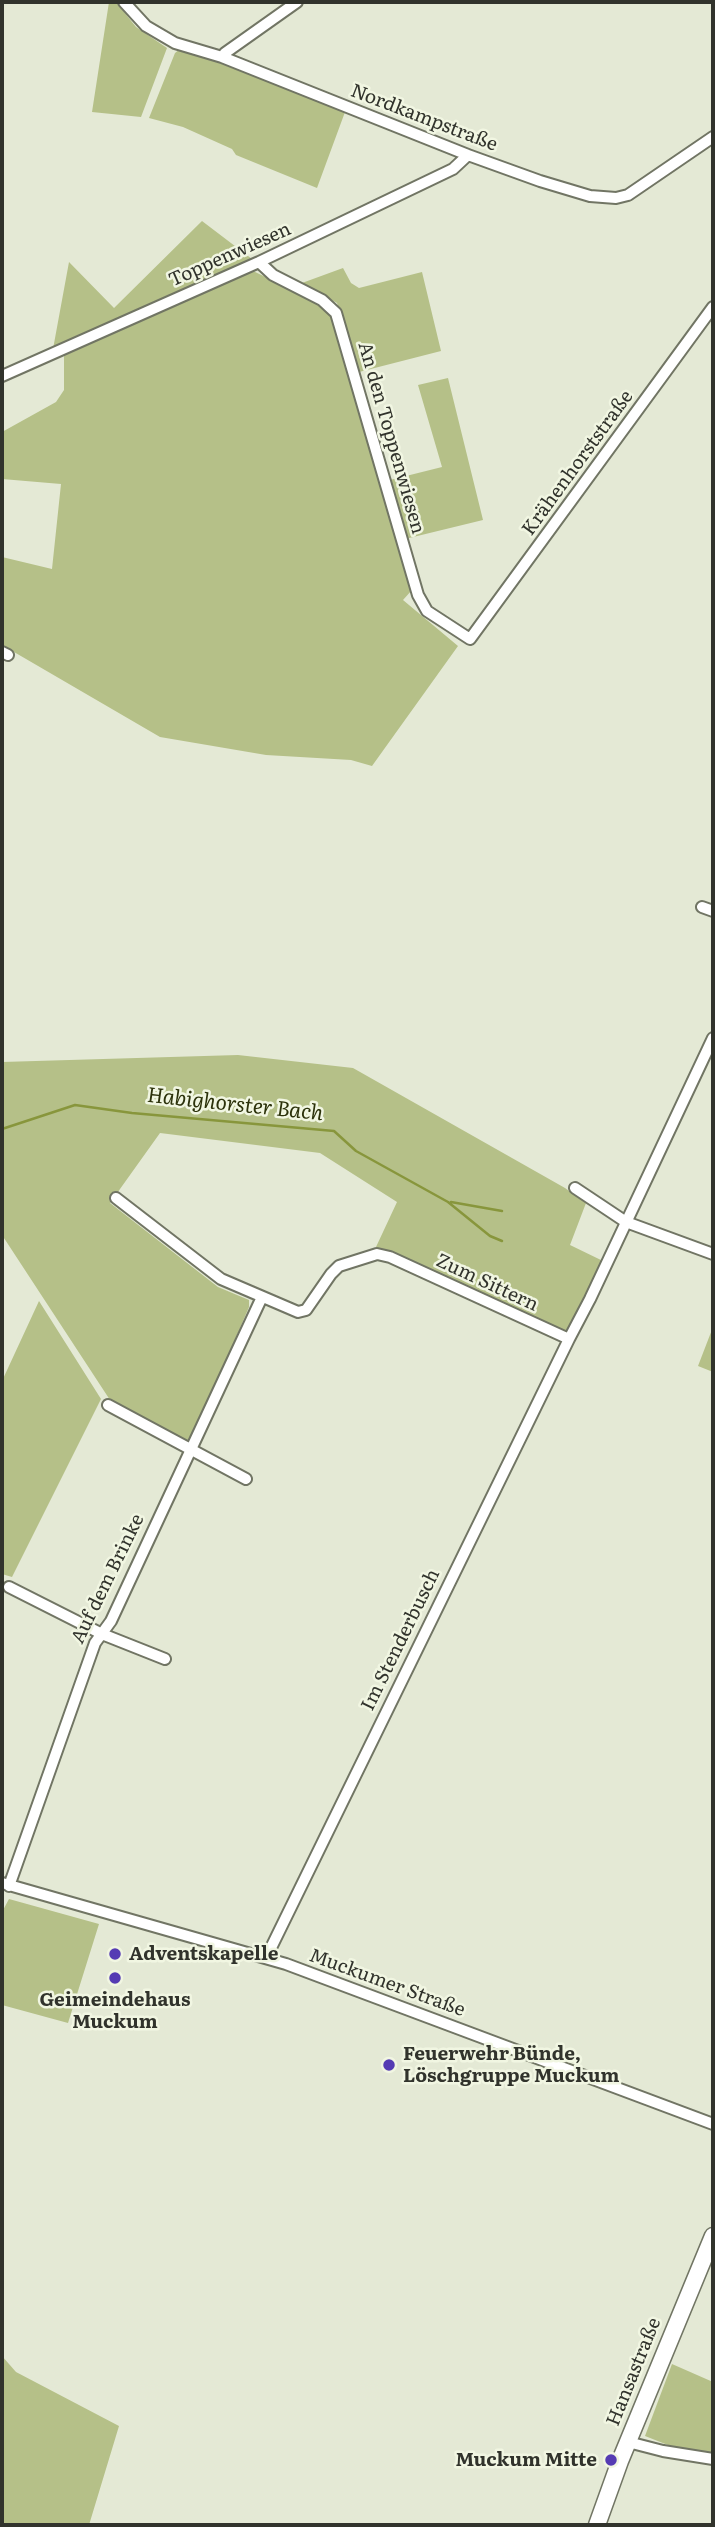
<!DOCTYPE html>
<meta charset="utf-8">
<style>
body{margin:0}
#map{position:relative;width:715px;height:2527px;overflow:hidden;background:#e4e9d5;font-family:Literata,serif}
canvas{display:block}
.frame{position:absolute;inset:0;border:4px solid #31332c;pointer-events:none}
</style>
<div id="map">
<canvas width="715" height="2527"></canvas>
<div class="frame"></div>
</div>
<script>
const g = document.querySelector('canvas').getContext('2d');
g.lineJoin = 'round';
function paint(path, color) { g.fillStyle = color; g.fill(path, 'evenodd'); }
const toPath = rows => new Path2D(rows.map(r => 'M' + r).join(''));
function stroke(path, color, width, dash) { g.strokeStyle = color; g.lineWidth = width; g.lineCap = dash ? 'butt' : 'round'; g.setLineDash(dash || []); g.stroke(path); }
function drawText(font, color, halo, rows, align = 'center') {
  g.font = font + ' Literata,serif'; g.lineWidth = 5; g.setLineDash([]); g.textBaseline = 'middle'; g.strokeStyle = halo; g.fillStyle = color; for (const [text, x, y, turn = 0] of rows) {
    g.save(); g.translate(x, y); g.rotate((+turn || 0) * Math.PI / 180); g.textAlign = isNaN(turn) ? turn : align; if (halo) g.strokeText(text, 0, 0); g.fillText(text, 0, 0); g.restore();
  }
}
const green = toPath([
 [109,2,116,2,136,27,167,48,141,117,92,112],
 [181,48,345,112,317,188,236,155,232,149,183,127,149,118,175,53],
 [202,221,252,259,53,349,69,262,114,308],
 [343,268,351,283,359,288,422,272,441,351,359,372,337,303,302,283],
 [253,271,320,303,331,312,412,590,403,600,458,646,372,766,351,760,266,755,160,737,2,645,2,557,52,569,61,484,2,479,2,432,56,402,64,390,64,353],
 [448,378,483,520,405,539,390,480,442,467,418,385],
 [238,1055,353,1068,565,1188,586,1203,570,1245,603,1261,569,1331,551,1328,376,1247,397,1202,320,1153,160,1133,110,1203,218,1287,249,1300,249,1307,190,1445,110,1400,2,1235,2,1062],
 [39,1301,101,1399,12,1577,2,1574,2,1381],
 [713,1327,713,1372,698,1366],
 [9,1899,99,1924,68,2023,2,2005,2,1912],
 [2,2356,16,2372,119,2426,89,2525,2,2525],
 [672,2364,713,2382,713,2454,673,2447,645,2436]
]);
const stream = toPath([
 [2,1129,75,1105,132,1113,334,1131,356,1151,448,1202,490,1236,502,1241],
 [451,1202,502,1211]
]);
const minor = toPath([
 [124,2,146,26,175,43,222,57,468,155,540,181,590,196,616,198,628,195,713,137],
 [222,57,225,53,297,2],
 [259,262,273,275,322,300,336,313,418,595,427,611,470,639,713,307],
 [2,376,259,262,453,169,468,155],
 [2,652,8,655],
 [702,907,713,911],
 [575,1188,626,1222,713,1254],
 [116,1198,221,1279,298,1312,306,1310,331,1274,339,1266,377,1254,390,1257,569,1339,590,1299,713,1038],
 [108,1405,246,1479],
 [9,1587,102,1634,165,1659],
 [2,1883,286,1964,713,2124],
 [9,1886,95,1643,111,1621,262,1297],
 [266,1958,569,1339],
 [628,2442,663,2451,713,2459]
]);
const secondary = toPath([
 [597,2525,620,2461,713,2236]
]);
const markers = [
 [115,1954,7,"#553bb3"],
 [115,1978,7,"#553bb3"],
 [389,2065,7,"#553bb3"],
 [611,2460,7,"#553bb3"]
];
const streetNames = [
 ["Nordkampstraße",424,118,21],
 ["Toppenwiesen",230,255,-24],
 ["An den Toppenwiesen",391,438,74],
 ["Krähenhorststraße",578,463,-54],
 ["Zum Sittern",487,1283,25],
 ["Auf dem Brinke",108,1579,-64],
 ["Im Stenderbusch",401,1640,-64],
 ["Muckumer Straße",387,1983,20],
 ["Hansastraße",634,2372,-68]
];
const poiNames = [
 ["Adventskapelle",129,1954],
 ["Geimeindehaus",115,2000,"center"],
 ["Muckum",115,2022,"center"],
 ["Feuerwehr Bünde,",403,2054],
 ["Löschgruppe Muckum",403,2076],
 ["Muckum Mitte",597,2460,"right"]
];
const waterNames = [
 ["Habighorster Bach",235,1105,6]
];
paint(green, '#b5c088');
stroke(stream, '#88963c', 2.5);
stroke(minor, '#717564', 14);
stroke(secondary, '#717564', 19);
stroke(minor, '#fff', 10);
stroke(secondary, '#fff', 16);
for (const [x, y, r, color] of markers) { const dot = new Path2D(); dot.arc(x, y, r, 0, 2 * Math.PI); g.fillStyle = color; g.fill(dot); stroke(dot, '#f1f6e2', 2.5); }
drawText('19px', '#31332c', '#f1f6e2', streetNames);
drawText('bold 19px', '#31332c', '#f1f6e2', poiNames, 'left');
drawText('italic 21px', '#2c320b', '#f1f6e2', waterNames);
</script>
